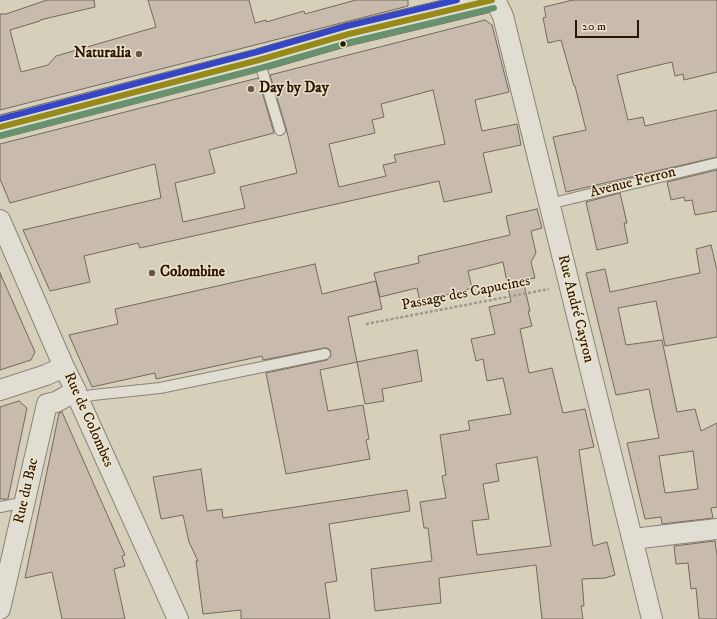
<!DOCTYPE html>
<meta charset="utf-8">
<style>
body{margin:0}
#map{position:relative;width:717px;height:619px;overflow:hidden;background:#d6d0bb;font-family:"IM FELL DW Pica",serif}
canvas{display:block}
.scale{position:absolute;left:575px;top:20px;width:64px;height:18px;box-sizing:border-box;border:2px solid #2e1500;border-top:0;padding-left:5px;font-size:12px;line-height:14px;white-space:nowrap;color:#2e1500;-webkit-text-stroke:3px #ece4cc;paint-order:stroke}
</style>
<div id="map">
<canvas width="717" height="619"></canvas>
<div class="scale">20 m</div>
</div>
<script>
const g = document.querySelector('canvas').getContext('2d');
g.lineJoin = 'round';
function paint(path, color) { g.fillStyle = color; g.fill(path, 'evenodd'); }
const toPath = rows => new Path2D(rows.map(r => 'M' + r).join(''));
function stroke(path, color, width, dash) { g.strokeStyle = color; g.lineWidth = width; g.lineCap = dash ? 'butt' : 'round'; g.setLineDash(dash || []); g.stroke(path); }
function drawText(font, color, halo, rows, align = 'center') {
  g.font = font + ' "IM FELL DW Pica",serif'; g.lineWidth = 3; g.setLineDash([]); g.textBaseline = 'middle'; g.strokeStyle = halo; g.fillStyle = color; for (const [text, x, y, turn = 0] of rows) {
    g.save(); g.translate(x, y); g.rotate((+turn || 0) * Math.PI / 180); g.textAlign = isNaN(turn) ? turn : align; if (halo) g.strokeText(text, 0, 0); g.fillText(text, 0, 0); g.restore();
  }
}
const building = toPath([
 [47,0,94,0,95,7,40,20,40,21,10,30,21,72,48,65,56,56,156,27,148,0,249,0,255,23,266,20,266,22,304,11,305,14,356,0,408,0,408,6,0,110,0,14,6,14,47,0],
 [573,0,717,0,717,72,684,80,683,74,675,76,672,62,617,75,628,120,643,117,645,126,717,110,717,157,566,192,553,137,586,130,575,86,574,86,561,40,548,43,543,18,546,17,544,7,573,0],
 [485,20,492,25,509,92,475,100,482,131,517,124,521,145,483,153,492,192,444,202,439,181,140,248,138,243,84,256,90,282,50,291,23,230,161,198,155,164,10,203,0,179,0,144,258,78,274,133,209,150,215,173,175,183,183,222,245,208,240,187,297,173,286,128,270,75,485,20],
 [433,90,445,144,394,155,396,162,383,165,386,176,339,187,329,144,375,133,372,120,384,117,381,104,433,90],
 [717,170,717,211,695,215,692,200,685,201,684,197,671,200,667,182,717,170],
 [620,193,627,223,624,223,628,243,597,250,586,202,620,193],
 [537,209,542,228,531,231,536,253,531,262,535,278,523,280,530,311,528,311,532,326,520,329,529,373,552,368,563,413,585,409,594,447,579,450,593,546,607,542,615,575,605,578,582,579,584,606,581,606,583,619,542,619,536,565,439,578,441,603,375,611,371,569,432,561,428,528,424,528,420,502,446,498,442,476,446,475,440,435,470,430,468,421,511,414,503,378,487,381,483,359,476,361,471,339,495,334,489,307,511,302,503,262,468,271,472,288,420,302,417,288,380,297,374,273,419,263,418,256,510,235,506,216,537,209],
 [537,457,551,546,477,555,472,521,489,519,483,484,499,481,496,464,537,457],
 [711,245,717,270,717,337,665,346,656,301,618,308,626,345,662,340,677,412,695,409,701,431,717,423,717,507,711,508,713,518,662,524,661,517,645,519,627,443,659,438,649,389,616,395,586,273,605,269,610,292,700,273,696,249,711,245],
 [693,451,698,489,665,493,659,456,693,451],
 [315,264,322,294,376,281,382,309,348,317,357,362,320,370,328,411,363,405,369,439,366,440,370,459,286,474,266,373,327,360,331,356,330,350,327,348,324,348,263,360,262,356,156,379,155,373,92,387,69,335,118,324,115,309,315,264],
 [0,273,35,352,31,360,0,370,0,273],
 [417,350,422,381,382,389,384,401,365,404,357,362,417,350],
 [19,401,27,408,8,499,0,499,0,407,19,401],
 [62,412,125,555,122,556,125,566,114,569,125,619,62,619,52,572,25,578,59,413,62,412],
 [201,469,207,511,222,509,223,518,407,490,410,511,329,524,337,581,325,583,330,619,241,619,241,610,203,614,196,561,198,561,189,542,183,515,161,519,153,477,201,469],
 [715,541,717,556,717,619,699,619,696,588,691,589,688,563,676,564,674,546,715,541]
]);
const path = toPath([
 [366,324,549,289]
]);
const lane = toPath([
 [259,60,280,130],
 [549,204,717,163],
 [78,398,93,395,160,388,325,354],
 [0,507,25,502]
]);
const street = toPath([
 [495,0,503,16,652,619],
 [0,220,64,367,76,391,78,398,178,619],
 [0,390,46,375,64,367],
 [633,539,717,529],
 [0,609,47,404,56,402,76,391]
]);
const secondary = toPath([
 [0,127,259,60,349,34,492,0]
]);
const bus1 = toPath([
 [0,127,259,60,349,34,492,0]
]);
const bus2 = toPath([
 [2,135,261,68,351,42,494,8]
]);
const bus3 = toPath([
 [0,119,257,52,347,26,457,0]
]);
const markers = [
 [343,44,3.5,"#2e1500"],
 [139,54,4,"#695641"],
 [251,89,4,"#695641"],
 [152,273,4,"#695641"]
];
const poiNames = [
 ["Naturalia",131,54,"right"],
 ["Day by Day",259,89],
 ["Colombine",160,273]
];
const streetNames = [
 ["Avenue Ferron",633,183,-14],
 ["Passage des Capucines",466,294,-11],
 ["Rue André Cayron",575,309,76],
 ["Rue de Colombes",88,420,66],
 ["Rue du Bac",27,491,-77]
];
paint(building, '#c9baae');
stroke(building, '#716a5c', 1);
stroke(lane, '#8a8375', 12);
stroke(street, '#8a8375', 22);
stroke(secondary, '#716a5c', 24);
stroke(path, '#9e988e', 2.5, [3, 2]);
stroke(lane, '#e0ddd2', 10);
stroke(street, '#e0ddd2', 20);
stroke(secondary, '#e0ddd2', 22);
stroke(bus1, '#968a1b', 6);
stroke(bus2, '#66926e', 6);
stroke(bus3, '#3445c6', 6);
for (const [x, y, r, color] of markers) { const dot = new Path2D(); dot.arc(x, y, r, 0, 2 * Math.PI); g.fillStyle = color; g.fill(dot); stroke(dot, '#ece4cc', 1.5); }
drawText('bold 15px', '#2e1500', '#ece4cc', poiNames, 'left');
drawText('15px', '#2e1500', '#ece4cc', streetNames);
</script>
